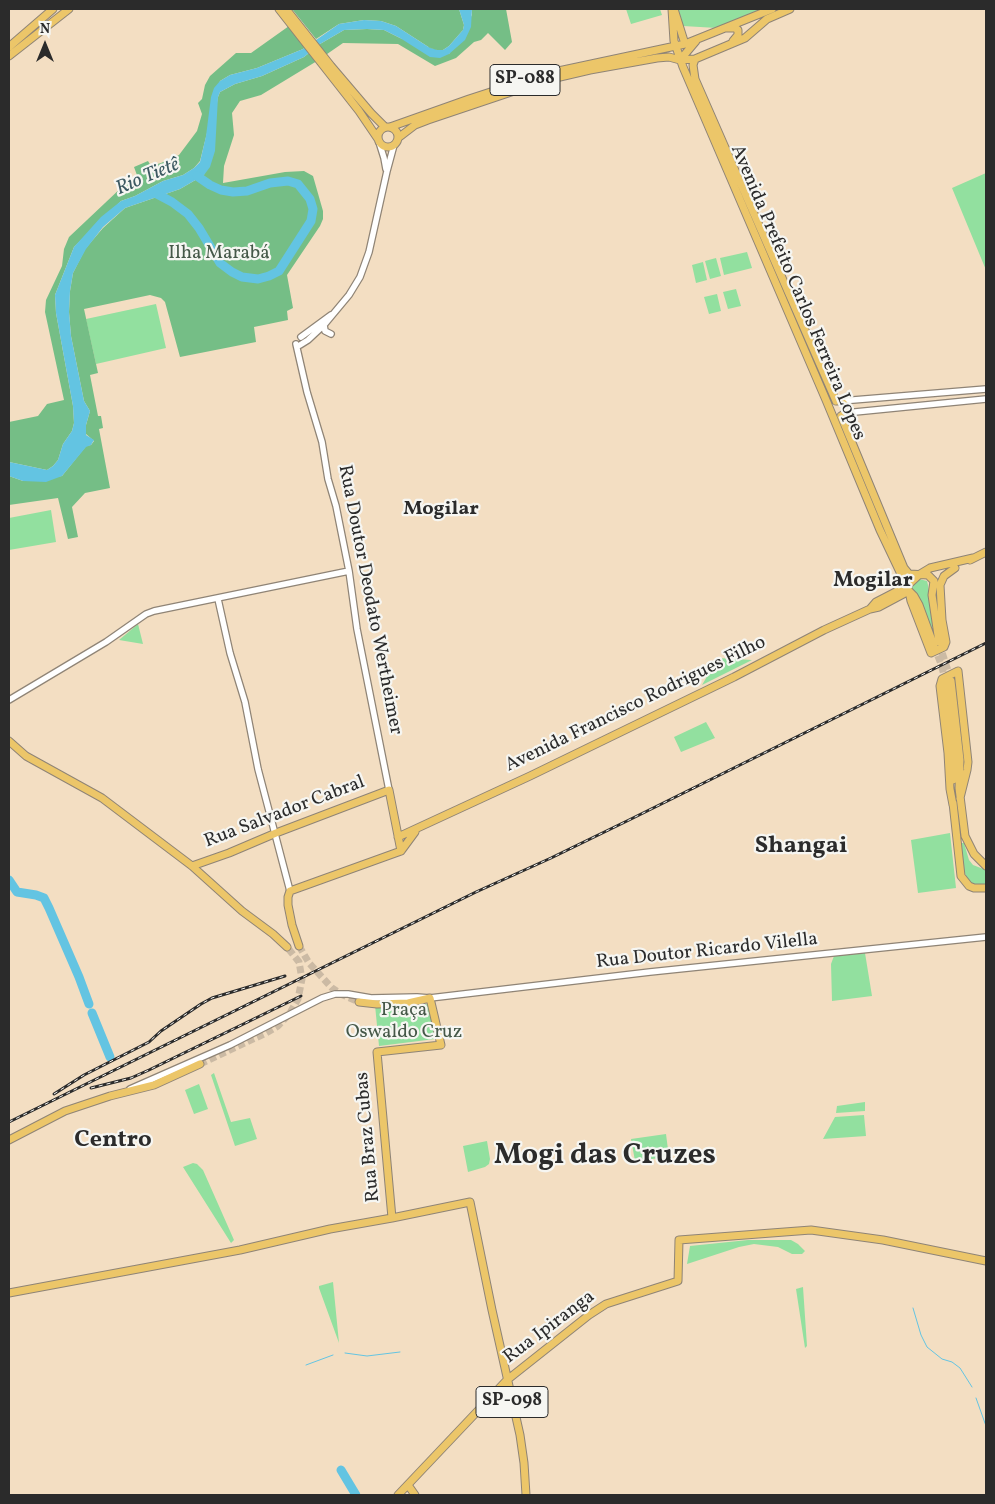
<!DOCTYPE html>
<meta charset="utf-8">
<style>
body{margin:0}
#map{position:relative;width:995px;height:1504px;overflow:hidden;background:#f3dec2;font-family:Vollkorn,serif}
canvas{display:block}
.frame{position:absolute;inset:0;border:10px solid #2b2b2b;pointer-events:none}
.north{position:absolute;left:20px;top:20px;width:50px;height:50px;-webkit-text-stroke:4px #f6f6f2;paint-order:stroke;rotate:0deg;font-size:14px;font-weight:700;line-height:20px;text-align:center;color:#2b2b2b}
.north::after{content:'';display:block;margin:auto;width:18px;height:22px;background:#2b2b2b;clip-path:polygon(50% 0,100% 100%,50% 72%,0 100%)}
</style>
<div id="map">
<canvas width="995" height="1504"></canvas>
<div class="frame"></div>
<div class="north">N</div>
</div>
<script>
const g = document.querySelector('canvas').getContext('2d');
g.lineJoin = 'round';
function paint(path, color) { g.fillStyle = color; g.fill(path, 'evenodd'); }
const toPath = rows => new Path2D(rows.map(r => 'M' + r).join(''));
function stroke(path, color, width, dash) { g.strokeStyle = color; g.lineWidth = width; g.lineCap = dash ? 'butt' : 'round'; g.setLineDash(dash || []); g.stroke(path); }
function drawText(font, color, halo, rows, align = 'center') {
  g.font = font + ' Vollkorn,serif'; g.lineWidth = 4.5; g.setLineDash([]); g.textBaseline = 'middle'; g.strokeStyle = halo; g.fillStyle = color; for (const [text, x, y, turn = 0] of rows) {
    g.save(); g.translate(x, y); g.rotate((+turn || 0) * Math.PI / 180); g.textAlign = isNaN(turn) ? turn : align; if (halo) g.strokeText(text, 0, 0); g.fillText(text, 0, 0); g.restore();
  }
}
const green = toPath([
 [626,9,660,9,662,15,631,24],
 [678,9,762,9,717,28,683,26],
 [986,173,986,270,952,188],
 [747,252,752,268,724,275,720,258],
 [716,258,721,276,710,279,705,261],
 [703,262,707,280,696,283,692,265],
 [736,289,741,306,728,309,723,292],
 [717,294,721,311,709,314,704,297],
 [156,304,166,348,96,364,86,319],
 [51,510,56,542,9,550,9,518],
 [919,579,927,581,928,585,934,640,917,597,910,586],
 [138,624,143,644,119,640],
 [718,658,752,660,702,685],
 [706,722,715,738,681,752,674,737],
 [950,833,956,888,918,893,911,840],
 [962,843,964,843,969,860,973,865,986,870,986,885,974,886,968,881,961,863,960,844],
 [865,953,872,996,832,1001,831,964,834,956],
 [421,1003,429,1005,435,1039,379,1046,375,1005],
 [214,1073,231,1122,250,1118,257,1139,235,1146,211,1075],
 [199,1084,208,1109,194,1114,185,1090],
 [865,1102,865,1111,836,1113,837,1106],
 [864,1115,866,1136,823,1139,835,1117],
 [666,1134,669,1157,635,1161,631,1139],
 [487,1141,490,1159,489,1164,485,1167,468,1172,463,1146],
 [193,1163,197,1164,203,1170,234,1240,231,1243,183,1167],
 [748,1240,791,1240,798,1244,805,1251,802,1254,792,1254,778,1247,754,1244,739,1247,687,1264,690,1246],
 [333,1282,339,1343,319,1288,319,1286],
 [803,1287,807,1346,805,1348,796,1289]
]);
const forest = toPath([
 [292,9,459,9,464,25,463,30,449,46,443,50,437,50,430,48,396,26,381,21,364,20,339,24,316,39],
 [472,9,506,9,512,42,505,50,488,33,481,40,474,42,456,58,435,66,398,44,343,43,317,61,261,95,240,101,232,113,234,135,224,166,223,183,285,172,304,171,313,176,323,211,323,219,320,226,287,275,293,308,287,311,288,320,254,327,256,342,180,357,165,302,161,298,150,295,84,309,98,373,90,375,98,416,101,416,103,428,99,429,110,488,85,493,72,507,78,537,68,539,58,498,9,505,9,476,23,481,62,476,86,446,91,445,94,441,86,434,86,425,90,411,84,401,71,336,69,312,70,291,73,273,85,249,103,228,125,208,180,189,204,175,218,97,220,92,235,84,262,76,304,57,320,44,344,30,367,29,384,30,400,38,449,54,472,15],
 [289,26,306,47,303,49,257,68,230,75,220,81,200,161,194,168,183,175,163,181,135,196,121,201,74,247,55,295,56,313,73,406,74,423,72,431,63,444,58,460,53,466,47,470,9,462,9,422,38,416,47,404,64,400,45,312,46,300,62,266,64,249,69,237,123,186,138,178,134,167,148,161,151,166,161,163,179,155,197,131,202,114,198,103,202,99,205,85,210,76,236,53,251,53]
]);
const water = toPath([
 [459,9,472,9,471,27,465,40,449,54,440,58,430,57,400,38,384,30,367,29,344,30,320,44,304,57,262,76,235,84,220,92,218,97,215,151,210,167,204,175,180,189,125,208,103,227,86,249,73,273,70,291,69,312,71,336,84,401,90,411,86,425,86,435,94,440,91,445,86,447,62,476,46,482,23,481,9,476,9,462,47,470,53,466,58,460,63,444,72,431,74,423,73,406,56,313,55,295,74,247,101,217,121,201,135,196,163,181,183,175,194,168,200,162,206,136,211,97,214,88,220,81,230,75,257,68,303,49,339,24,364,20,381,21,396,26,430,48,437,50,443,50,449,46,463,30,464,25]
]);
const stream = toPath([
 [913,1308,921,1335,927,1347,942,1359,952,1362,960,1368,972,1387],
 [345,1353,367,1356,400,1352],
 [306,1365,333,1355],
 [976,1398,986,1426]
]);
const river = toPath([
 [157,194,172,202,188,214,199,228,220,263,232,272,242,277,258,279,269,276,279,271,311,221,313,209,310,199,298,184,288,181,270,183,247,191,233,192,221,190,210,185,197,176],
 [9,880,17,892,36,895,44,898,49,908,79,977,89,1004],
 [92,1013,110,1057],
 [341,1470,356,1495]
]);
const majorTunnel = toPath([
 [939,643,951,680],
 [934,646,941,664,946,683],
 [299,946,309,963,332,988,343,995,359,1002],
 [200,1064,266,1033,278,1026,290,1013,298,999,302,979,299,962,287,947]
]);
const minor = toPath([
 [379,142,384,158,386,169],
 [324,325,325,331,331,334],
 [301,337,331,315],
 [296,344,307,392,322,442,328,479,336,506,349,571,357,629,389,790],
 [300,345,308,340,324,325,349,295,360,277,369,252,387,171,394,145],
 [841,401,986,389],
 [845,413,986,399],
 [218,599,230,653,245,702,258,769,290,891],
 [9,700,106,642,146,614,154,611,349,571],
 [130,1089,230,1045,322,998,335,994,348,994,371,998,417,997,430,998,650,972,986,937]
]);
const major = toPath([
 [279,9,359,111,378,139],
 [286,9,331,66,371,113,385,127],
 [672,9,674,41,683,67,826,400,880,530,909,591,914,596,919,605,934,646],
 [674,9,685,44],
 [727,28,735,28,738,30,738,35,733,41],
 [9,47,53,9],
 [9,56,69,9],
 [695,59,693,65,695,79,836,401],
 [680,60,696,41],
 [390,127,469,99,549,73,685,44,772,9],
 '378 137a10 10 0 1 1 20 0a10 10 0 1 1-20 0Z',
 [398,138,415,125,428,120,547,80,590,70,657,58,669,57,680,60,695,59,745,38,767,19,790,9],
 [836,401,841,401,846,406,845,413,841,416],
 [841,416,904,568,909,574,928,575,934,581,932,595,939,642],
 [970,560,986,552],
 [870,609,876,602,907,586,920,574,930,568,973,558],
 [951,681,960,760,959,788,965,836,974,854,986,866],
 [946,683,955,760,953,780],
 [9,741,26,756,102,798,192,866,242,911,273,934,287,947],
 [953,803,961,876,969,886,974,888,986,888],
 [953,805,950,789,948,753,940,686,942,679,958,671,968,762,967,770,960,798],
 [398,837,530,776,734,677,824,630,870,609,879,607,909,591,911,601,931,653,944,647,946,642,942,620,940,585,944,576,955,568],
 [401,851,415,832],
 [192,866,229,853,276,833,389,790,401,851],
 [299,946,292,925,288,905,288,897,290,891,401,851],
 [359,1002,377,1004,408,1003,430,998,441,1045,377,1052,392,1218],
 [9,1140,65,1111,110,1096,154,1085,200,1064],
 [9,1293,240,1250,330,1229,392,1218,470,1202,492,1310,520,1435,524,1463,526,1495],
 [408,1485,415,1495],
 [398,1495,507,1380,589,1315,606,1304,678,1281,679,1240,811,1230,883,1240,986,1261]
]);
const rail = toPath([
 [91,1088,131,1078,149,1070,301,996],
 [54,1094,84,1075,149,1042,161,1031,201,1004,212,998,285,976],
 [9,1122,476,892,551,858,629,820,986,643]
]);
const shields = [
 [525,80,70],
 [512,1402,72]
];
const shieldNames = [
 ["SP-088",525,80],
 ["SP-098",512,1402]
];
const parkNames = [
 ["Ilha Marabá",219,255],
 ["Praça",404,1012],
 ["Oswaldo Cruz",404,1034]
];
const streetNames = [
 ["Avenida Prefeito Carlos Ferreira Lopes",797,293,67],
 ["Rua Doutor Deodato Wertheimer",369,600,79],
 ["Avenida Francisco Rodrigues Filho",636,705,-26],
 ["Rua Salvador Cabral",285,813,-21],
 ["Rua Doutor Ricardo Vilella",707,952,-6],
 ["Rua Braz Cubas",369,1137,-95],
 ["Rua Ipiranga",550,1328,-37]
];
const waterNames = [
 ["Rio Tietê",148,178,-23]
];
const neighbourhoodNames = [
 ["Mogilar",441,510]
];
const quarterNames = [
 ["Mogilar",873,582]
];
const districtNames = [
 ["Shangai",801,848],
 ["Centro",113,1142]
];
const townNames = [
 ["Mogi das Cruzes",605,1158]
];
paint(green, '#92e09f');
paint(forest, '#75be86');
paint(water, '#63c4e2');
stroke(stream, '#63c4e2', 1);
stroke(river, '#63c4e2', 9);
stroke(majorTunnel, '#cbbaa4', 7, [7, 3.5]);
stroke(minor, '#8f8476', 8);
stroke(major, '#8f8476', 9);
stroke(minor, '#fff', 5.5);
stroke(major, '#ecc669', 7);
stroke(rail, '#2b2b2b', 3);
stroke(rail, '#f6f6f2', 1, [4]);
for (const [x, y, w] of shields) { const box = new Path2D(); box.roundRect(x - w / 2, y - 15.5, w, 31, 4); g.fillStyle = '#f6f6f2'; g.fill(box); stroke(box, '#2b2b2b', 1); }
drawText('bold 18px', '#2b2b2b', null, shieldNames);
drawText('19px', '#455848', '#f6f6f2', parkNames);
drawText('19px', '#2b2b2b', '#f6f6f2', streetNames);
drawText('italic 20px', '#3c5962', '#f6f6f2', waterNames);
drawText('bold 20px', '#2b2b2b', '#f6f6f2', neighbourhoodNames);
drawText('bold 21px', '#2b2b2b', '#f6f6f2', quarterNames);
drawText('bold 24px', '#2b2b2b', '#f6f6f2', districtNames);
drawText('bold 29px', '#2b2b2b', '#f6f6f2', townNames);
</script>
